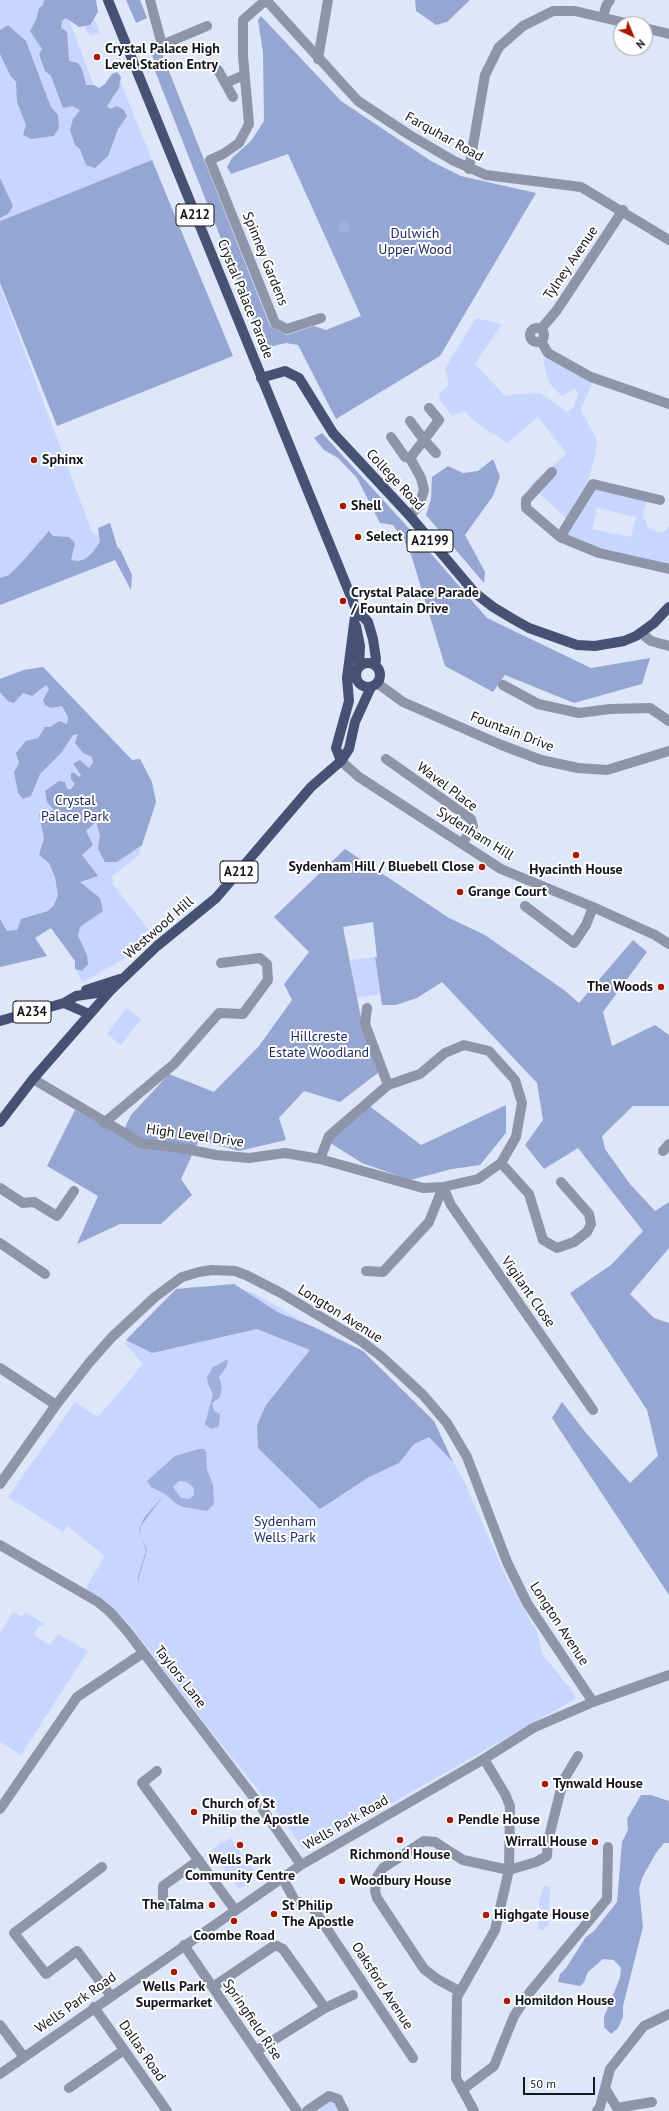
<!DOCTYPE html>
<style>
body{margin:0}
#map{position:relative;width:669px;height:2111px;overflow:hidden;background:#dee6fa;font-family:"PT Sans",sans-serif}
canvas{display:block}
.north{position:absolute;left:613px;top:16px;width:40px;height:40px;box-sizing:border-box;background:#fff;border:1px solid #a1a1a4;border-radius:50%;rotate:136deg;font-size:11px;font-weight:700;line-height:16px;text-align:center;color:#13151c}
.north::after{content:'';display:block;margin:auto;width:14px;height:18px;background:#a81802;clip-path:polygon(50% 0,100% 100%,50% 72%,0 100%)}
.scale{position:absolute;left:523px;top:2077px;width:72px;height:18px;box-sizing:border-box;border:2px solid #13151c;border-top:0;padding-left:5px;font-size:12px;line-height:14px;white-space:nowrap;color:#13151c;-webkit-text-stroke:3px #fff;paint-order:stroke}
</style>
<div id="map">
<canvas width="669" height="2111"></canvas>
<div class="north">N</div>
<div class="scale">50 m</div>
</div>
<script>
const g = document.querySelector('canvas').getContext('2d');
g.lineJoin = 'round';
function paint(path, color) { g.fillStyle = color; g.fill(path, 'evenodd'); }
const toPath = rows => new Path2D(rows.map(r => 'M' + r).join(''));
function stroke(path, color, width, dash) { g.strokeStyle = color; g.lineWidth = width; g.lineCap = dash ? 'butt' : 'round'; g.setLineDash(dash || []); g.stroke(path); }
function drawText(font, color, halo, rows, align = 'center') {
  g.font = font + ' "PT Sans",sans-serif'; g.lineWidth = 4; g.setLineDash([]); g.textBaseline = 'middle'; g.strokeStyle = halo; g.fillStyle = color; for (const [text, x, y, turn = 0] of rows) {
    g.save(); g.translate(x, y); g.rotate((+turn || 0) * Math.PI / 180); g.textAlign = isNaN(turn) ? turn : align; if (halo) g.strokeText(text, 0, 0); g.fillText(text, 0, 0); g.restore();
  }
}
const green = toPath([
 [0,0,87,0,100,33,91,36,87,32,79,12,68,17,100,102,117,73,152,160,0,221],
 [0,286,92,532,105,539,115,560,0,605],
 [476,318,502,324,475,364,505,396,515,394,540,393,568,412,574,407,578,393,575,388,562,396,552,387,546,374,544,361,548,353,593,382,582,406,581,410,597,440,594,460,588,482,567,519,530,485,567,454,538,417,507,443,474,421,464,411,452,416,439,399,441,392,449,385,445,368],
 [593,484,648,497,642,519,646,520,647,526,658,533,665,531,669,526,669,569,560,537],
 [597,508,636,517,631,537,592,529],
 [43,667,132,760,140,759,152,782,156,802,138,856,111,877,114,881,112,883,154,937,127,957,83,982,75,969,75,961,51,928,35,938,47,956,0,967,0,679,24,670],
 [375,957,380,994,357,998,350,960],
 [126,1008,141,1019,121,1045,107,1034],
 [220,1286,238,1288,254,1293,324,1334,451,1458,464,1481,506,1577,538,1634,542,1654,574,1693,575,1699,390,1804,303,1849,292,1832,201,1719,131,1626,103,1600,85,1589,105,1556,67,1526,63,1532,8,1497,75,1402,98,1417,143,1364,124,1343,159,1306,178,1291,190,1287],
 [13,1612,22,1617,25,1612,45,1624,43,1627,40,1625,34,1635,50,1645,58,1634,88,1651,21,1755,0,1742,0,1633],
 [230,1838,258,1875,251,1880,252,1882,239,1889,211,1851,222,1841,223,1843],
 [544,1886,550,1887,549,1913,539,1913,539,1900],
 [539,1915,548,1916,549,1918,549,1926,546,1926,544,1930,538,1929],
 [330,2102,335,2104,339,2111,315,2111]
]);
const forest = toPath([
 [44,0,96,0,98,12,90,25,79,27,66,18,62,21,61,28,67,32,69,61,78,63,82,69,86,85,94,85,99,88,105,84,112,74,117,72,121,77,119,88,107,106,110,109,117,106,124,110,127,116,118,129,108,156,95,168,86,165,80,149,75,145,70,130,73,119,80,110,72,106,63,108,51,76,45,71,39,54,42,49,30,31,36,20,39,8,43,5],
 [126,0,140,0,147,18,136,23],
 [415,0,470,0,447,22,436,25,416,11],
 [261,16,341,101,431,161,461,176,536,193,440,356,336,419,298,345,286,343,264,348,153,66,156,65,150,50,159,46,270,326,287,335,314,326,326,330,361,316,288,154,231,174,227,167,232,158,251,141,264,121,263,53,258,20],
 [8,25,26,41,47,97,51,107,58,115,59,128,54,136,31,139,23,135,26,125,17,102,16,82,10,75,0,54,0,30],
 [152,160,233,356,57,426,0,283,0,221],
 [0,178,13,206,8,214,0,218],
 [322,433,414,534,487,618,591,668,650,658,642,684,574,703,505,675,493,692,445,666,409,548,393,525,380,523,357,478,338,458,324,450,314,438],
 [493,459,500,477,493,496,465,535,485,572,484,583,426,515,431,499,432,477,448,466,463,473,478,471],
 [110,523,117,546,121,551,132,575,131,590,115,560,0,605,0,578,9,575,23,561,49,531,53,536,69,537,75,543,71,560,78,561,85,559,92,553,100,542,98,528],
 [43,667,132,760,140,759,152,782,156,802,142,845,117,862,105,862,98,849,100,835,96,822,86,831,93,845,82,855,98,876,80,882,100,898,103,911,80,927,78,936,87,955,88,964,82,971,75,969,75,961,51,928,35,938,47,956,0,967,0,919,7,931,17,930,21,919,48,911,54,905,58,895,55,877,49,863,39,855,44,839,39,814,54,810,47,802,45,791,59,781,65,782,67,789,71,789,75,784,71,779,71,774,73,772,79,777,81,775,74,765,74,763,80,760,89,768,93,763,92,757,83,753,75,743,78,734,73,735,62,752,40,774,31,796,23,799,18,793,14,772,19,763,16,753,26,741,38,738,45,727,50,727,59,721,67,724,68,717,62,706,51,708,45,705,43,700,49,689,46,685,32,696,23,693,14,703,8,701,0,692,0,679,24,670],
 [345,849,449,918,485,935,564,990,579,1003,633,940,647,952,603,1012,612,1046,655,1025,669,1035,669,1106,633,1106,602,1136,605,1149,630,1184,655,1211,669,1202,669,1248,630,1294,654,1318,669,1323,669,1595,552,1418,562,1402,586,1433,630,1483,658,1456,647,1410,570,1293,611,1265,643,1231,578,1148,544,1169,525,1145,543,1120,537,1083,442,982,417,998,396,1005,382,1005,375,957,377,957,373,922,343,927,362,1023,379,1072,340,1102,304,1091,279,1118,286,1140,239,1151,199,1140,181,1179,192,1195,161,1224,120,1224,77,1244,98,1196,47,1166,75,1110,121,1136,131,1115,169,1074,214,1092,259,1046,292,1000,284,984,309,952,274,917],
 [368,1105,421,1145,506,1105,506,1133,480,1165,452,1169,410,1180,362,1163,324,1139],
 [234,1284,279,1313,314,1327,363,1351,434,1421,453,1462,429,1437,414,1444,399,1463,369,1477,320,1509,258,1448,257,1425,266,1405,310,1350,257,1329,152,1353,126,1340,176,1289],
 [641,1795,651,1795,669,1801,669,1843,664,1843,656,1853,643,1876,639,1888,643,1927,623,2006,623,2017,618,2028,611,2034,604,2027,604,2017,620,1978,621,1968,614,1960,603,1959,588,1972,584,1982,580,1986,558,1982,560,1974,566,1968,586,1937,594,1931,617,1902,622,1842,628,1830,627,1819]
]);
const water = toPath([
 '338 227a6 6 0 1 1 12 0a6 6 0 1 1-12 0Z',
 [228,1359,227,1366,219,1377,222,1387,220,1397,212,1403,214,1411,220,1414,219,1425,218,1427,211,1429,205,1424,213,1394,208,1384,207,1377,213,1367],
 [199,1449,204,1449,206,1452,207,1469,213,1485,214,1504,207,1511,184,1507,178,1505,165,1494,141,1526,140,1534,147,1550,139,1577,139,1585,138,1576,146,1551,139,1530,144,1518,165,1494,151,1487,147,1481,175,1456],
 [179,1481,187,1482,194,1488,194,1495,189,1499,181,1498,173,1487]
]);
const minor = toPath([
 [150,0,162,45,207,26],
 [266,0,358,101,408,134,454,161,486,175,581,187,669,240],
 [266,0,243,20,243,56,249,124,239,143,223,154,210,160,275,323,287,329,321,318],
 [603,17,606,6,610,0],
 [645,28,669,34],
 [318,59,328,0],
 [218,70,233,97],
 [226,83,244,75],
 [469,169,485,75,499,47,523,26,553,11,575,11,630,24],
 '530 335a7 7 0 1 1 14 0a7 7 0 1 1-14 0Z',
 [541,329,557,310,623,210],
 [541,341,548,353,591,377,669,404],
 [410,421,424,440,439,420,429,408],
 [391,437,405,457,410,458],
 [552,472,526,500,526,508,560,537,599,553,669,569],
 [410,516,419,506,424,490,421,478,410,458,424,440,436,453],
 [560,537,593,484,660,500],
 [641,633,651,641,669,646],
 [377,683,403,702,499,744,541,760,578,768,607,770,669,751],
 [503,685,538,704,579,713,610,709,650,708,669,721],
 [386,759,471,819,473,826,462,844],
 [341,761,359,777,501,869,593,907,655,935,669,944],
 [525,906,574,943,586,925,593,907],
 [367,1008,365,1024,388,1085],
 [33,1079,141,1143,181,1148,216,1155,249,1158,285,1153,320,1159,423,1188,443,1187,478,1179,501,1163,516,1137,522,1103,515,1080,489,1051,464,1045,445,1053,420,1074,388,1085,329,1136,320,1159],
 [104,1123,174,1064,219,1013,243,1014,268,980,267,964,260,958,221,963],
 [663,1151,669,1144],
 [501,1163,529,1194,543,1240,557,1248,574,1242,587,1232,591,1224,589,1214,561,1182],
 [443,1187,451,1205,593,1410],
 [0,1188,23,1203,34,1202,57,1216,74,1191],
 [0,1243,45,1274],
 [366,1271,383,1272,429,1222,443,1187],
 [0,1368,56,1405],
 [0,1484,56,1405,89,1363,112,1337,155,1297,182,1277,199,1272,212,1270,235,1271,246,1275,281,1293,361,1341,382,1357,423,1395,447,1423,467,1457,507,1562,527,1603,593,1702],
 [0,1545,98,1602,110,1612,127,1631,261,1807,301,1865],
 [157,1771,142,1783,235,1910],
 [0,1809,77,1697,143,1653],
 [102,1867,14,1933,46,1974,77,1951,111,1996],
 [282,1877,295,1901,311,1906,317,1914,413,2058],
 [168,1905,163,1898,163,1886,199,1860],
 [184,1945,297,2111],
 [213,1987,275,1945,283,1949,325,2008,256,2051],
 [459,1991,437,1979,424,1969,377,1898,375,1891,377,1877,383,1868,424,1841,435,1842,463,1860,509,1870,536,1862,547,1856,548,1841,563,1781,578,1756],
 [94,2007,167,2111],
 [325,2008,353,1995],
 [0,2025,24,2057],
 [0,2074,301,1865,484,1759,533,1728,593,1702,669,1675],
 [69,2088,124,2050],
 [605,2088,617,2108,652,2102],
 [462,2090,494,2066,514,2016,530,1992,607,1899,608,1847],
 [307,2111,329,2096,338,2099,344,2111],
 [474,2111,456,2078,457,1997,495,1930,509,1870,510,1806,505,1794,484,1759],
 [597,2111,600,2107,610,2069,644,2026,669,2014]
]);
const major = toPath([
 [108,0,356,609,368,622,373,639,376,659,375,665],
 [261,378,285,371,299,378,333,433,410,516,475,593,493,607,513,619,529,628,577,645,595,646,624,641,636,636,654,623,669,607],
 [356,626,360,646,359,667],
 '356 675a12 12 0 1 1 24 0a12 12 0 1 1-24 0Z',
 [341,761,336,748,349,701,347,678,356,609],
 [86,990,120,979],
 [64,1003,89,1014],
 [0,1021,64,1003,76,996,110,991],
 [0,1122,33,1079,110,991,157,946,216,898,311,787,341,761,349,749,355,722,371,687]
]);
const markers = [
 [97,57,4,"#a81802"],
 [34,460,4,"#a81802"],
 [343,506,4,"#a81802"],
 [358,537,4,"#a81802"],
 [343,601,4,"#a81802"],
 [576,855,4,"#a81802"],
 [482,867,4,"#a81802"],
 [460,892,4,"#a81802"],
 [661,987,4,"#a81802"],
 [545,1784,4,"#a81802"],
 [194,1812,4,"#a81802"],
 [450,1820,4,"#a81802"],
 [400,1840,4,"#a81802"],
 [595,1842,4,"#a81802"],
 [240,1845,4,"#a81802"],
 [342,1881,4,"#a81802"],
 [212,1905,4,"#a81802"],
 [274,1914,4,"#a81802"],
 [486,1915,4,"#a81802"],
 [234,1921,4,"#a81802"],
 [174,1972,4,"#a81802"],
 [507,2001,4,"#a81802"]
];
const shields = [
 [195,215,38],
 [430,541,46],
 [239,872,38],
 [32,1012,38]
];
const shieldNames = [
 ["A212",195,215],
 ["A2199",430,541],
 ["A212",239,872],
 ["A234",32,1012]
];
const poiNames = [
 ["Crystal Palace High",105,49],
 ["Level Station Entry",105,65],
 ["Sphinx",42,460],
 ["Shell",351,506],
 ["Select",366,537],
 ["Crystal Palace Parade",351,593],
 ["/ Fountain Drive",351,609],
 ["Sydenham Hill / Bluebell Close",474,867,"right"],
 ["Hyacinth House",576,870,"center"],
 ["Grange Court",468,892],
 ["The Woods",653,987,"right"],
 ["Tynwald House",553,1784],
 ["Church of St",202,1804],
 ["Philip the Apostle",202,1820],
 ["Pendle House",458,1820],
 ["Wirrall House",587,1842,"right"],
 ["Richmond House",400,1855,"center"],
 ["Wells Park",240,1860,"center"],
 ["Community Centre",240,1876,"center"],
 ["Woodbury House",350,1881],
 ["The Talma",204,1905,"right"],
 ["St Philip",282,1906],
 ["The Apostle",282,1922],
 ["Highgate House",494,1915],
 ["Coombe Road",234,1936,"center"],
 ["Wells Park",174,1987,"center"],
 ["Supermarket",174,2003,"center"],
 ["Homildon House",515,2001]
];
const streetNames = [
 ["Farquhar Road",444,137,29],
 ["Spinney Gardens",265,259,68],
 ["Tylney Avenue",571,263,-56],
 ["Crystal Palace Parade",245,299,68],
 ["College Road",395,480,47],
 ["Fountain Drive",512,732,21],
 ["Wavel Place",447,787,37],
 ["Sydenham Hill",475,834,32],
 ["Westwood Hill",159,928,-41],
 ["High Level Drive",195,1136,8],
 ["Vigilant Close",528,1292,55],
 ["Longton Avenue",340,1314,32],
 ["Longton Avenue",559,1624,57],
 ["Taylors Lane",180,1677,52],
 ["Wells Park Road",346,1823,-30],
 ["Oaksford Avenue",382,1986,57],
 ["Wells Park Road",76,2003,-35],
 ["Springfield Rise",252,2020,56],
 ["Dallas Road",142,2051,55]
];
const parkNames = [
 ["Dulwich",415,234],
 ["Upper Wood",415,250],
 ["Crystal",75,801],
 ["Palace Park",75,817],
 ["Hillcreste",319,1037],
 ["Estate Woodland",319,1053],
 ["Sydenham",285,1522],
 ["Wells Park",285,1538]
];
paint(green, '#c7d6fe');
paint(forest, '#95a6d3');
paint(water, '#9eafdd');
stroke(minor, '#8e95a9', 10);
stroke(major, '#465274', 10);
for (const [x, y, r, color] of markers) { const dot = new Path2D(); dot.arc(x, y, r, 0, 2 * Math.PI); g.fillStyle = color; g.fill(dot); stroke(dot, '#fff', 1.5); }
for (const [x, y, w] of shields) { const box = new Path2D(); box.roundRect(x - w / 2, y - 11, w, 22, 3); g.fillStyle = '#fff'; g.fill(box); stroke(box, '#13151c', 1); }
drawText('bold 13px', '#13151c', null, shieldNames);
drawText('bold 14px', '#13151c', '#fff', poiNames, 'left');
drawText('14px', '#13151c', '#fff', streetNames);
drawText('14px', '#1d2b62', '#fff', parkNames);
</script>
